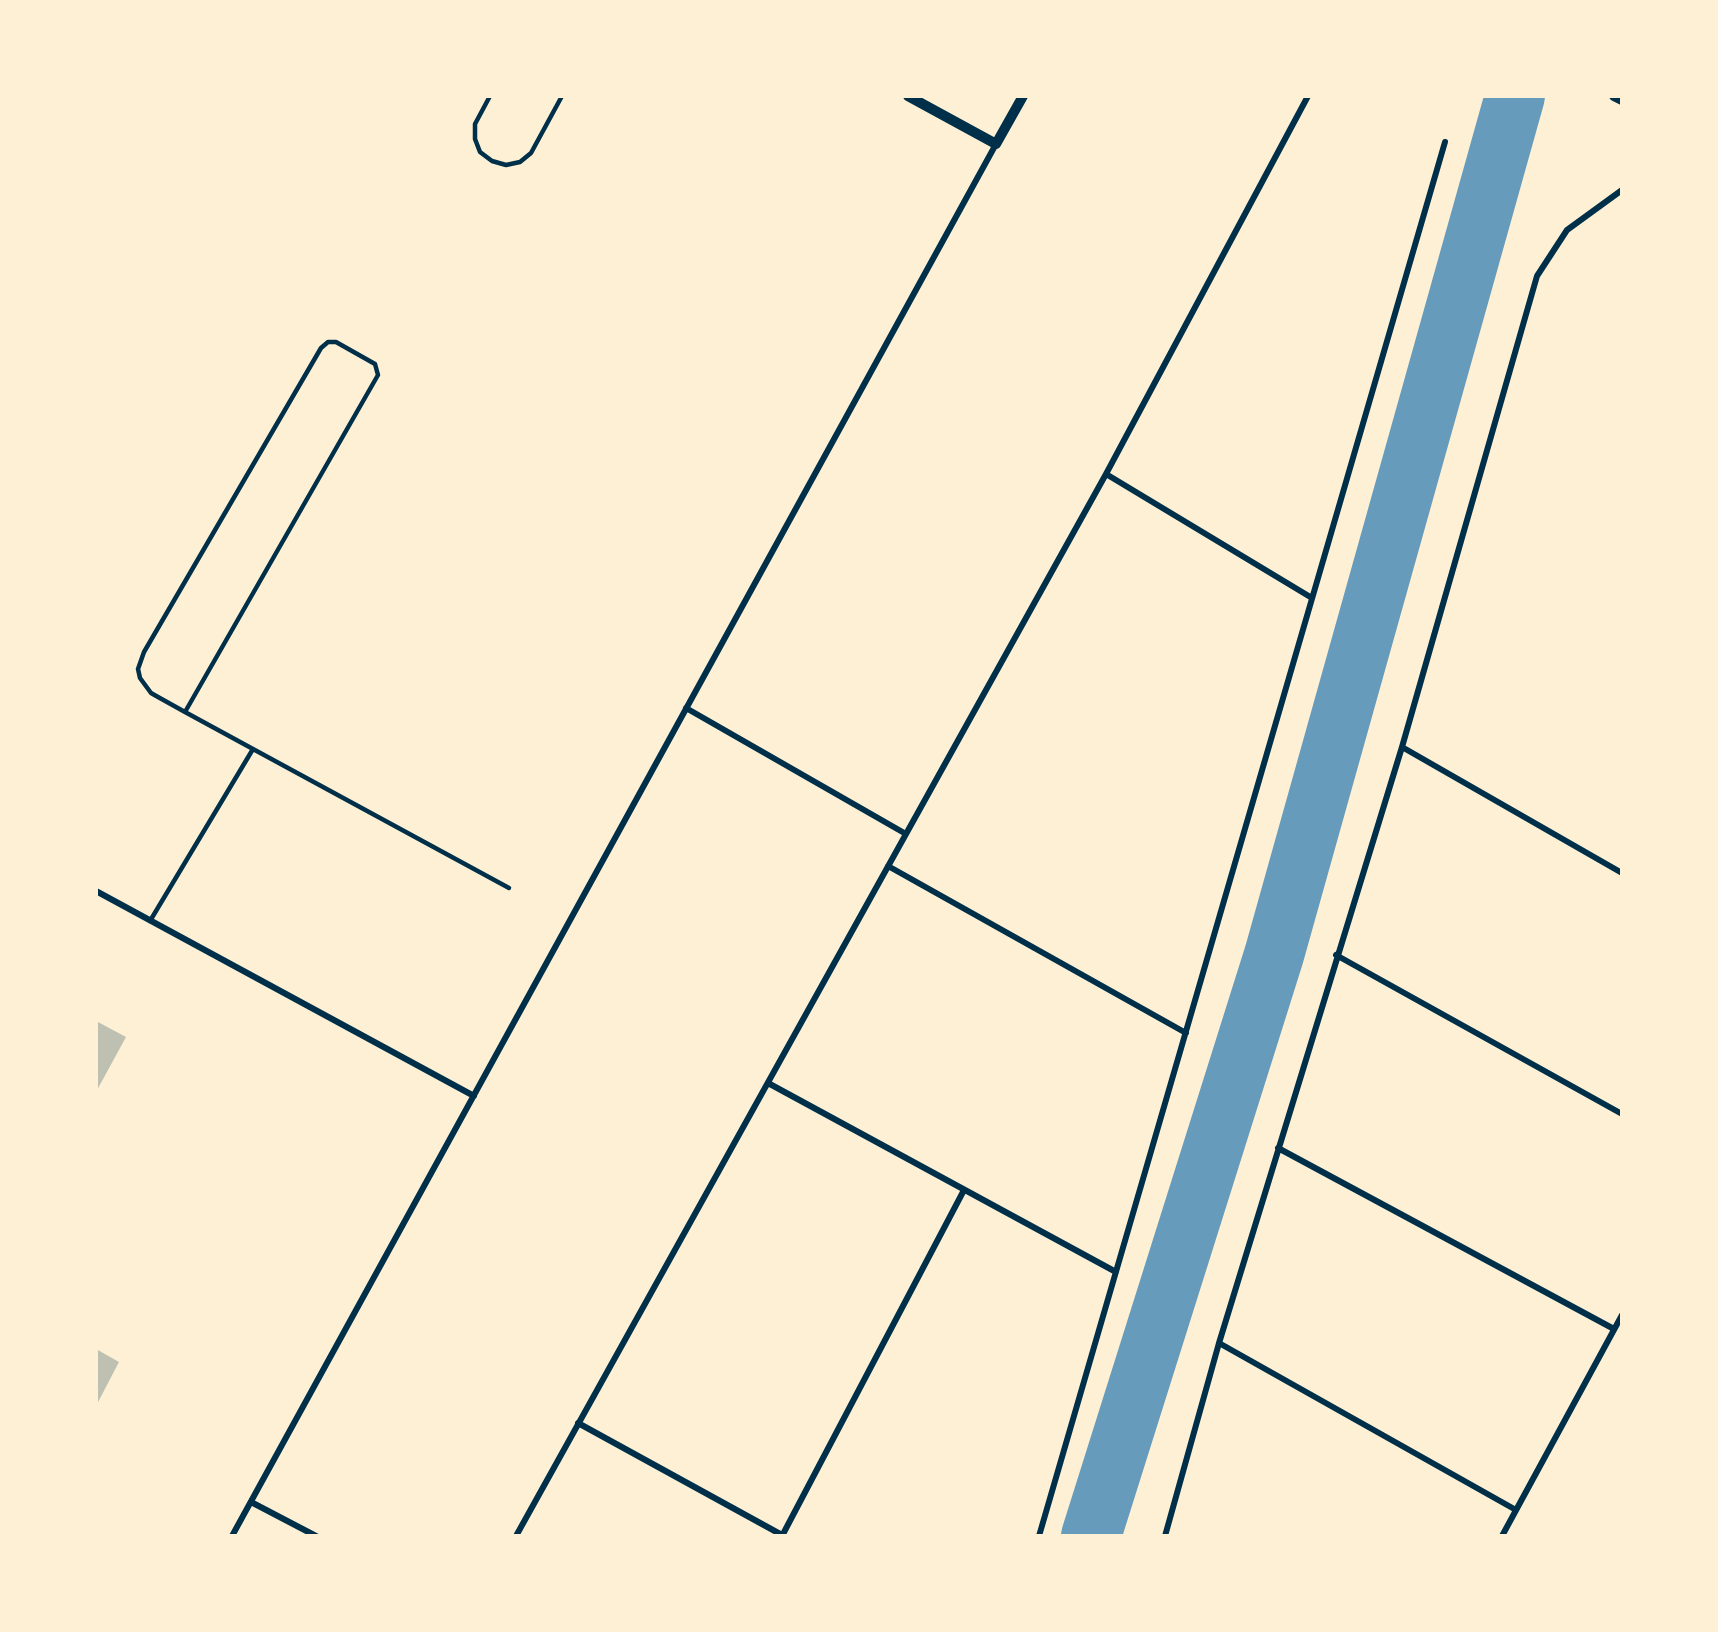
<!DOCTYPE html>
<style>
body{margin:0}
#map{position:relative;width:1718px;height:1632px;overflow:hidden;background:#fdf0d5;font-family:"DejaVu Sans",sans-serif}
canvas{display:block}
.frame{position:absolute;inset:0;border:98px solid #fdf0d5;pointer-events:none}
</style>
<div id="map">
<canvas width="1718" height="1632"></canvas>
<div class="frame"></div>
</div>
<script>
const g = document.querySelector('canvas').getContext('2d');
g.lineJoin = 'round';
const toPath = rows => new Path2D(rows.map(r => 'M' + r).join(''));
function stroke(path, color, width, dash) { g.strokeStyle = color; g.lineWidth = width; g.lineCap = dash ? 'butt' : 'round'; g.setLineDash(dash || []); g.stroke(path); }
function paint(path, color) { g.fillStyle = color; g.fill(path, 'evenodd'); }
const river = toPath([
 [1091,1536,1274,955,1515,96]
]);
const building = toPath([
 [96,1021,126,1037,96,1092],
 [96,1349,119,1362,96,1406]
]);
const service = toPath([
 [490,96,475,124,475,139,480,152,492,161,506,165,520,162,531,153,562,96],
 [185,712,378,375,375,364,336,342,328,342,321,348,144,652,138,669,140,678,151,693,158,697,185,712,253,749,509,888],
 [150,921,253,749]
]);
const minor = toPath([
 [1106,474,1312,598],
 [686,708,906,834],
 [1402,747,1622,873],
 [888,866,1186,1033],
 [96,891,474,1096],
 [1336,955,1622,1114],
 [768,1083,1116,1272],
 [1278,1148,1614,1329],
 [1219,1343,1516,1510],
 [578,1423,782,1535],
 [251,1502,316,1536],
 [232,1536,996,144],
 [516,1536,1106,474,1308,96],
 [782,1536,964,1190],
 [1039,1536,1445,142],
 [1165,1536,1219,1343,1402,747,1537,276,1567,230,1622,190],
 [1502,1536,1622,1315]
]);
const tertiary = toPath([
 [908,96,996,144,1023,96],
 [1614,96,1622,100]
]);
stroke(river, '#669bbc', 60);
paint(building, '#bec0b2');
stroke(service, '#003049', 4.5);
stroke(minor, '#003049', 6);
stroke(tertiary, '#003049', 10);
</script>
